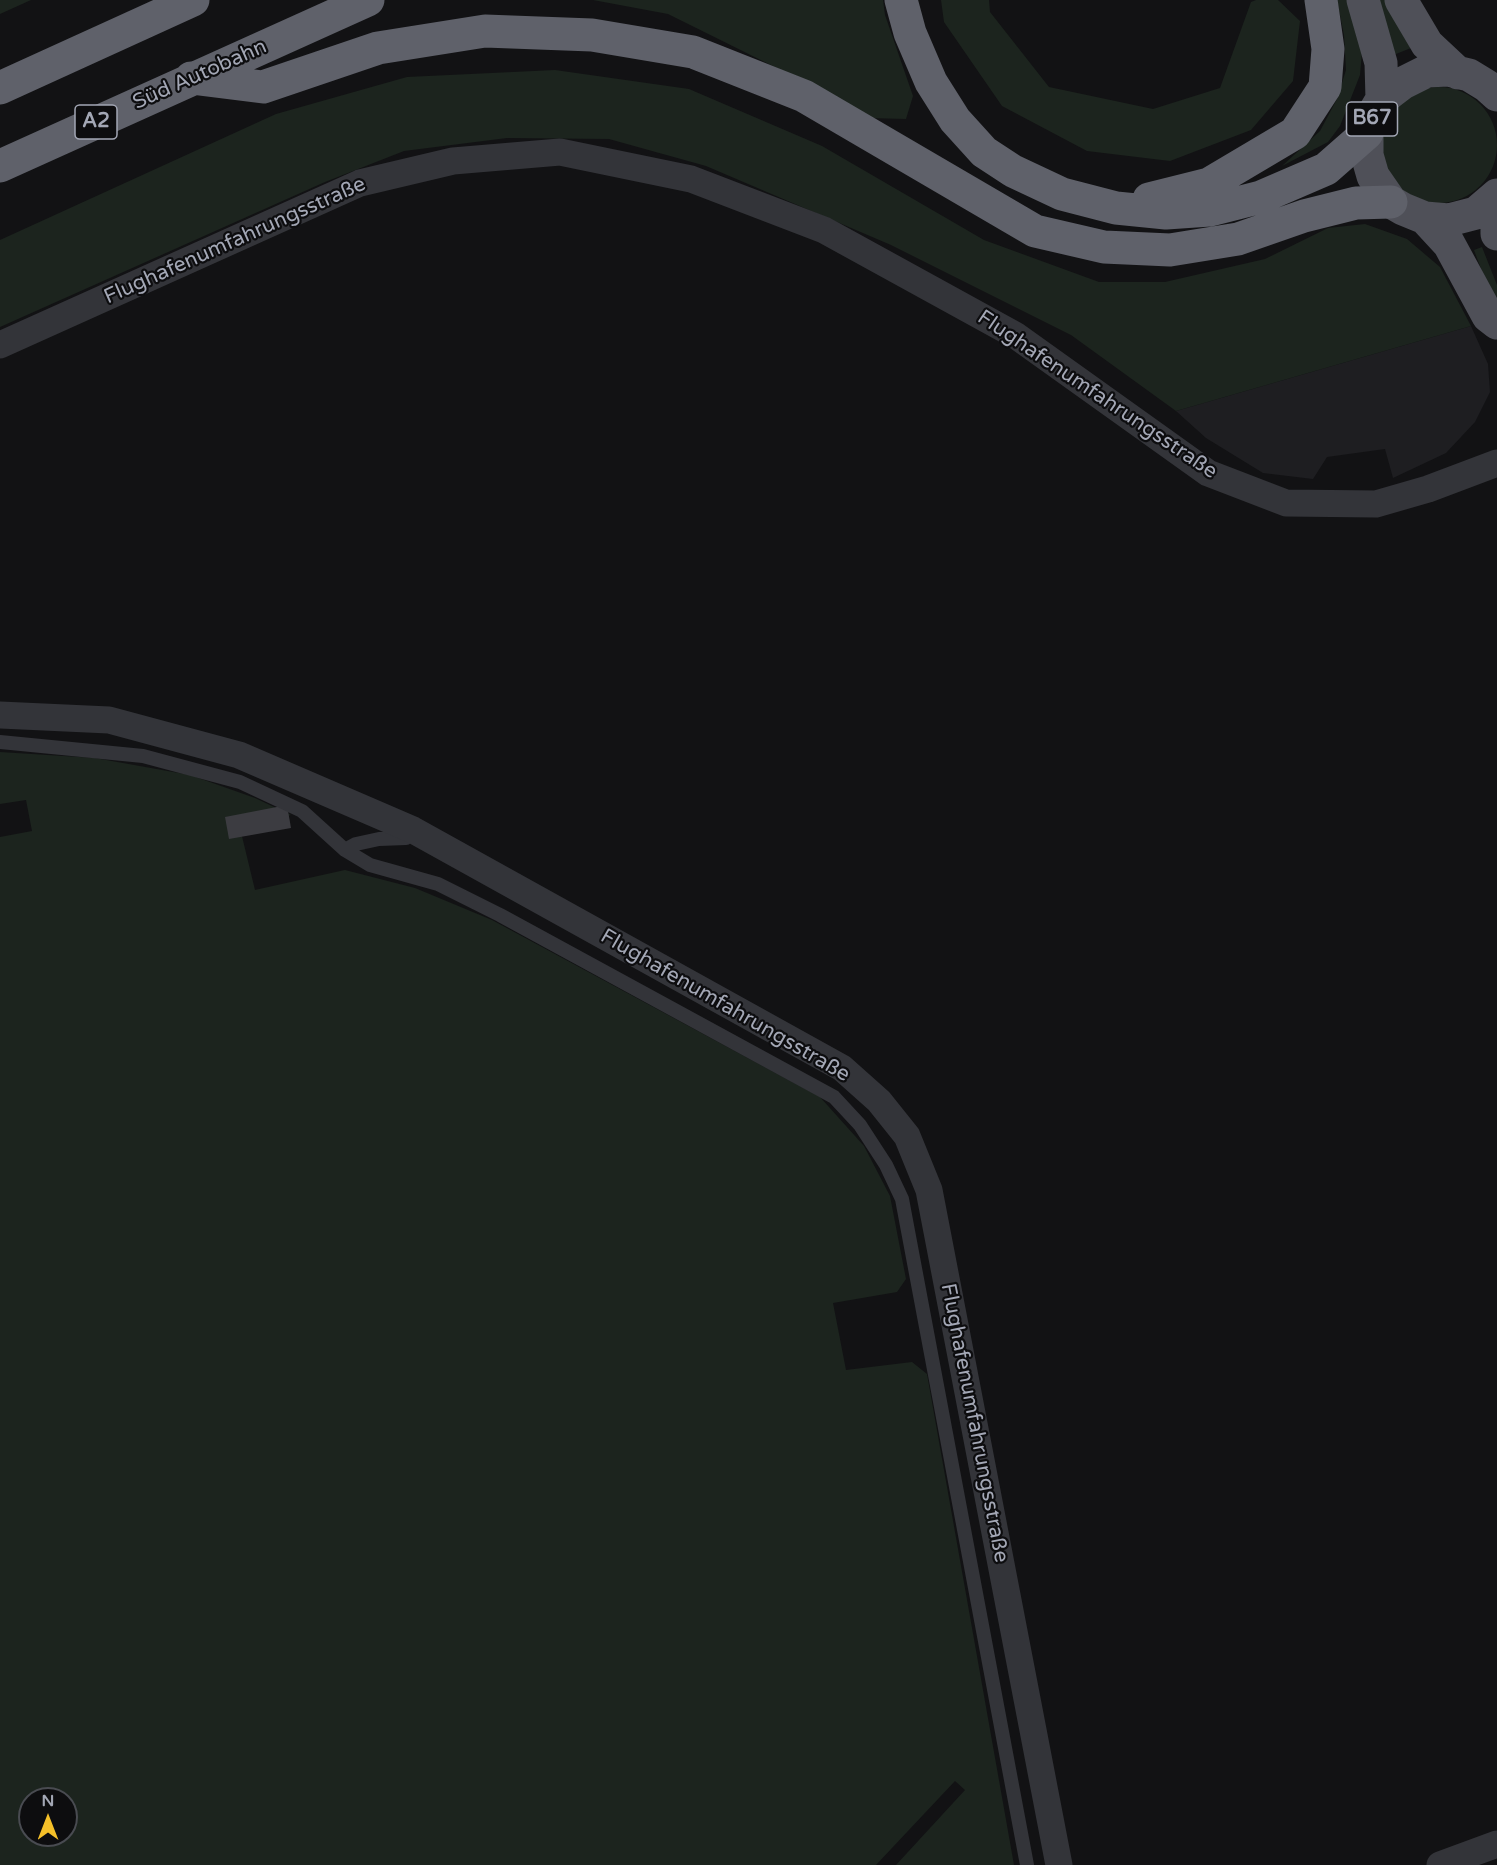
<!DOCTYPE html>
<meta charset="utf-8">
<style>
body{margin:0}
#map{position:relative;width:1497px;height:1865px;overflow:hidden;background:#121214;font-family:"Varela Round",sans-serif}
canvas{display:block}
.north{position:absolute;left:18px;top:1787px;width:60px;height:60px;box-sizing:border-box;background:#0d0d0f;border:2px solid #494b51;border-radius:50%;rotate:0deg;font-size:16px;font-weight:700;line-height:24px;text-align:center;color:#a3a7b5}
.north::after{content:'';display:block;margin:auto;width:21px;height:27px;background:#f5c029;clip-path:polygon(50% 0,100% 100%,50% 72%,0 100%)}
</style>
<div id="map">
<canvas width="1497" height="1865"></canvas>
<div class="north">N</div>
</div>
<script>
const g = document.querySelector('canvas').getContext('2d');
g.lineJoin = 'round';
function paint(path, color) { g.fillStyle = color; g.fill(path, 'evenodd'); }
const toPath = rows => new Path2D(rows.map(r => 'M' + r).join(''));
function stroke(path, color, width, dash) { g.strokeStyle = color; g.lineWidth = width; g.lineCap = dash ? 'butt' : 'round'; g.setLineDash(dash || []); g.stroke(path); }
function drawText(font, color, halo, rows, align = 'center') {
  g.font = font + ' "Varela Round",sans-serif'; g.lineWidth = 4.5; g.setLineDash([]); g.textBaseline = 'middle'; g.strokeStyle = halo; g.fillStyle = color; for (const [text, x, y, turn = 0] of rows) {
    g.save(); g.translate(x, y); g.rotate((+turn || 0) * Math.PI / 180); g.textAlign = isNaN(turn) ? turn : align; if (halo) g.strokeText(text, 0, 0); g.fillText(text, 0, 0); g.restore();
  }
}
const built = toPath([
 [1471,326,1488,364,1490,392,1475,422,1446,453,1393,478,1385,449,1327,457,1313,479,1263,473,1206,438,1176,411]
]);
const green = toPath([
 [0,0,31,0,0,14],
 [593,0,883,0,885,15,913,96,906,119,868,118,795,77,668,14],
 [941,0,989,0,990,12,1049,87,1153,109,1220,88,1251,2,1256,0,1278,0,1300,21,1293,81,1251,130,1170,161,1087,151,1002,106,944,22],
 [1337,0,1348,0,1362,52,1360,75,1340,126,1328,142,1282,166,1320,131,1337,99,1346,70,1344,35],
 [1373,0,1386,0,1411,48,1391,56],
 [555,70,689,89,822,146,984,240,1099,282,1165,282,1265,259,1328,228,1365,224,1407,239,1440,267,1471,326,1176,411,1071,335,891,245,706,166,609,139,507,138,404,151,325,182,0,327,0,240,276,114,407,77],
 '1381 145a58 58 0 1 1 116 0a58 58 0 1 1-116 0Z',
 [1482,247,1497,285,1497,312,1474,250],
 [0,752,95,758,190,775,255,798,291,815,240,828,255,890,345,870,415,888,492,920,820,1097,864,1146,890,1196,906,1279,897,1292,833,1303,846,1370,912,1362,927,1374,1014,1865,896,1865,965,1790,955,1781,876,1865,0,1865,0,837,32,831,26,800,0,804],
 [30,1799,66,1799,66,1835,30,1835]
]);
const building = toPath([
 [287,805,291,828,229,839,225,817]
]);
const lane = toPath([
 [0,742,143,756,240,782,302,811,345,850,370,865,438,884,500,915,834,1097,860,1125,886,1165,902,1199,1027,1865],
 [345,850,356,844,379,839,406,838,413,831]
]);
const street = toPath([
 [0,345,360,183,453,161,560,152,691,179,824,230,1015,335,1208,473,1286,503,1376,504,1428,489,1497,463],
 [0,715,109,720,239,755,413,830,842,1068,879,1101,907,1136,929,1190,1059,1865],
 [1440,1865,1497,1844]
]);
const primary = toPath([
 [1363,0,1381,63,1382,99],
 [1401,0,1427,44,1458,73],
 [1497,95,1487,86,1469,75,1448,70,1427,71,1403,83,1382,99,1375,111,1367,133,1367,155,1373,176,1391,202,1403,209,1425,218,1449,220,1476,213,1497,195],
 [1497,196,1497,234],
 [1425,218,1449,244,1488,316,1497,323]
]);
const highway = toPath([
 [901,0,910,33,931,82,955,120,984,152,1013,171,1062,194,1116,208,1166,213,1210,210,1261,197,1326,169,1367,133],
 [191,78,263,87,378,48,485,31,592,35,693,52,804,96,1035,231,1104,247,1170,250,1238,239,1304,216,1356,203,1391,202],
 [0,88,193,0],
 [0,166,368,0],
 [1149,199,1209,184,1295,133,1325,87,1328,49,1321,0]
]);
const shields = [
 [1372,119,51],
 [96,122,42]
];
const shieldNames = [
 ["B67",1372,119],
 ["A2",96,122]
];
const streetNames = [
 ["Süd Autobahn",200,75,-24],
 ["Flughafenumfahrungsstraße",235,241,-24],
 ["Flughafenumfahrungsstraße",1097,395,34],
 ["Flughafenumfahrungsstraße",725,1006,30],
 ["Flughafenumfahrungsstraße",974,1423,79]
];
paint(built, '#1e1e21');
paint(green, '#1c241e');
paint(building, '#3c3c41');
stroke(lane, '#333439', 14);
stroke(street, '#333439', 27);
stroke(primary, '#4f5058', 33);
stroke(highway, '#5f616a', 33);
for (const [x, y, w] of shields) { const box = new Path2D(); box.roundRect(x - w / 2, y - 17, w, 34, 4.5); g.fillStyle = '#0d0d0f'; g.fill(box); stroke(box, '#a3a7b5', 1.5); }
drawText('bold 20px', '#a3a7b5', null, shieldNames);
drawText('21px', '#a3a7b5', '#0d0d0f', streetNames);
</script>
